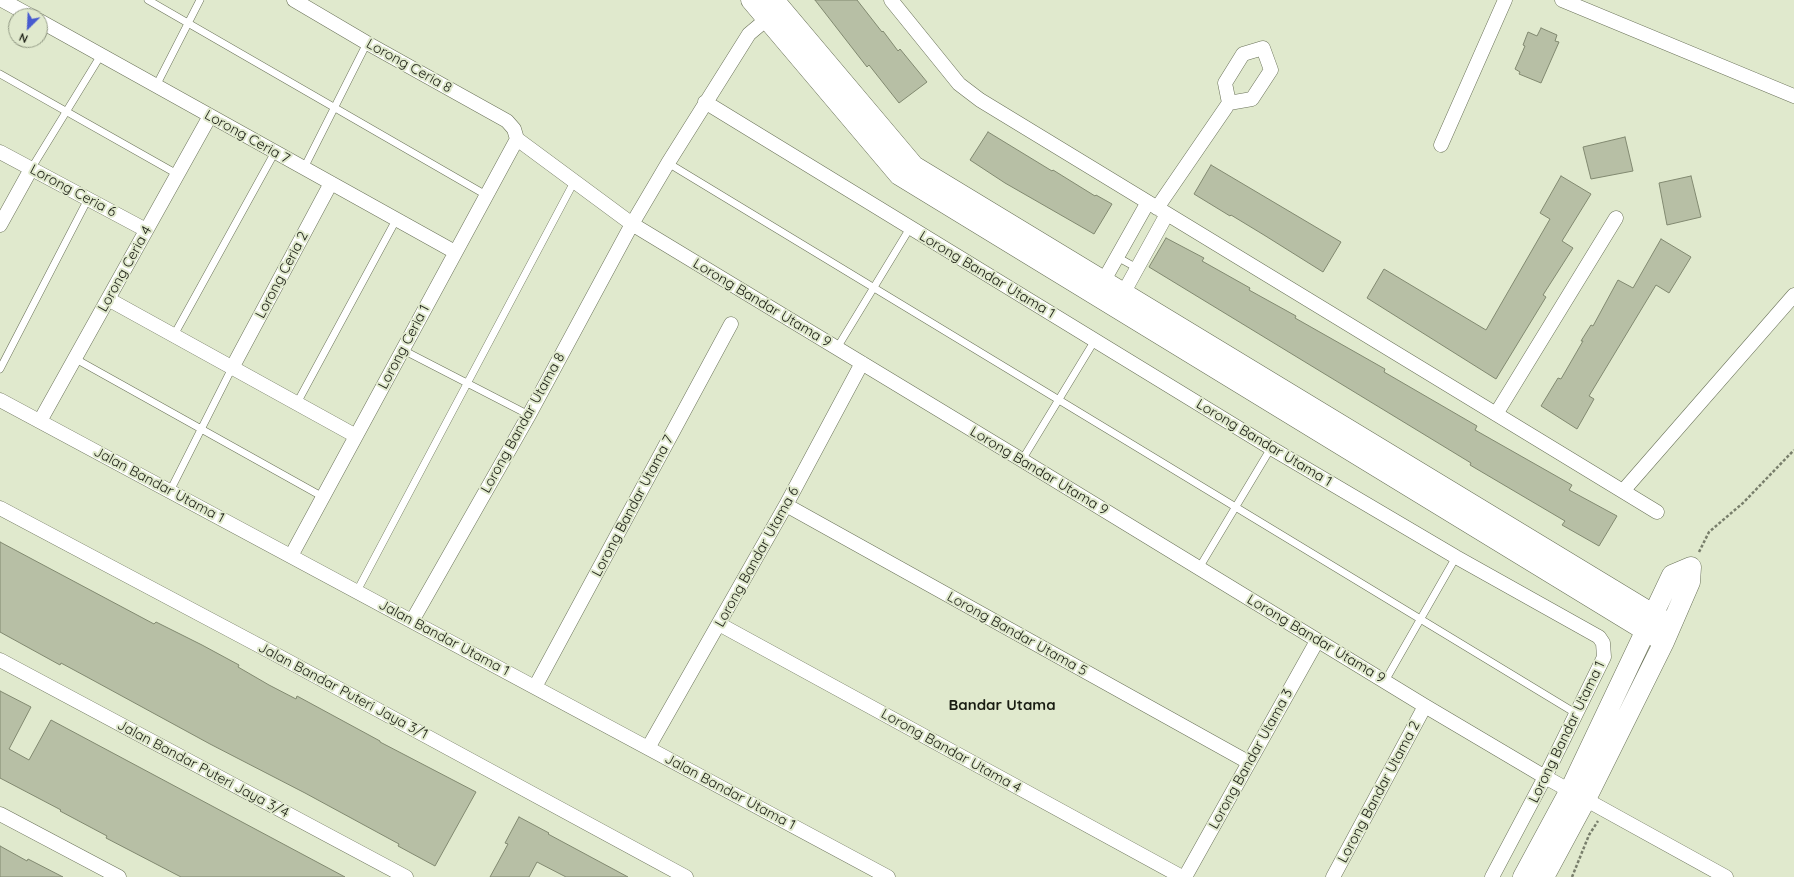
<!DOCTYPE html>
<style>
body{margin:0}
#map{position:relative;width:1794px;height:877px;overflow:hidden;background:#e0e9cd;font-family:Quicksand,sans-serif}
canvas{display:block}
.north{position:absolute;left:8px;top:8px;width:40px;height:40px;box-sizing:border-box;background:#e0e9cd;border:1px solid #909782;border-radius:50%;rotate:204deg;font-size:11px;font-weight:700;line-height:16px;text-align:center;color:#191c12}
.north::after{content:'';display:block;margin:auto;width:14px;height:18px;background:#475bd0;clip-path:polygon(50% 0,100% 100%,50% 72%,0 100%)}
</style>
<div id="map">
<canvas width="1794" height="877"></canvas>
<div class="north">N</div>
</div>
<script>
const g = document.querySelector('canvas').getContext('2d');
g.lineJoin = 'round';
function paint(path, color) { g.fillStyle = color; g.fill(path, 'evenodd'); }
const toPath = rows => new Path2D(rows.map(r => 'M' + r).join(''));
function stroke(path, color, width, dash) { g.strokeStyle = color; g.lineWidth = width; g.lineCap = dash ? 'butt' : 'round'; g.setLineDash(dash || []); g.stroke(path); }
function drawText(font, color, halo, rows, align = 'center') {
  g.font = font + ' Quicksand,sans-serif'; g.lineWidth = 4; g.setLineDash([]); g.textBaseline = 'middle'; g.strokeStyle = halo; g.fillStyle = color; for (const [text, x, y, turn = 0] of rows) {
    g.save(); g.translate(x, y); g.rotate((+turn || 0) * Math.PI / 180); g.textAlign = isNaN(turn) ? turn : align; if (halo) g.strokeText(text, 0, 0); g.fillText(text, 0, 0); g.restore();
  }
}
const building = toPath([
 [815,0,857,0,882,32,883,31,898,51,900,49,927,82,899,103,869,65,867,67,815,0],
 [1541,28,1557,35,1555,41,1559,42,1541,83,1519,74,1520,72,1515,69,1525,46,1523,45,1528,32,1537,36,1541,28],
 [988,132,1052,171,1053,170,1095,196,1096,195,1112,204,1094,234,1005,183,970,160,988,132],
 [1625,137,1633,171,1591,179,1583,147,1625,137],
 [1211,165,1341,242,1323,272,1264,235,1231,215,1230,216,1194,194,1211,165],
 [1561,176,1591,194,1562,241,1573,248,1543,295,1546,297,1496,379,1367,298,1384,269,1486,330,1550,219,1540,213,1561,176],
 [1691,176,1701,217,1667,225,1659,183,1691,176],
 [1166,238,1204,258,1202,261,1250,288,1249,290,1296,316,1295,318,1385,369,1384,372,1477,426,1475,430,1572,485,1569,490,1617,516,1599,546,1562,525,1565,521,1470,465,1471,463,1149,267,1166,238],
 [1661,239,1691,257,1669,293,1656,285,1589,396,1594,399,1577,429,1541,406,1558,378,1561,379,1583,341,1581,341,1591,325,1593,326,1618,280,1633,288,1661,239],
 [0,542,154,624,156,622,202,645,239,665,238,667,269,685,296,699,297,696,380,741,380,742,476,792,435,866,398,846,399,844,305,793,210,744,87,677,61,663,60,665,0,632,0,542],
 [0,691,31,707,9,749,29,760,51,720,345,877,181,877,106,838,107,836,60,811,61,810,0,778,0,691],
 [519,817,549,833,548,834,628,877,566,877,537,862,529,877,490,877,508,844,505,843,519,817],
 [0,846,27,861,28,859,63,877,0,877,0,846]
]);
const path = toPath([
 [1699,552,1709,532,1743,503,1794,450],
 [1572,877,1589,835,1598,821]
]);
const lane = toPath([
 [148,0,486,195],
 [0,74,177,174],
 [156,86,200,0],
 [668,163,1577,714],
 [304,168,367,43],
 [31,169,101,55],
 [1117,257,1137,268],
 [174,335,275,152],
 [837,348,910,228],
 [403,350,529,415],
 [74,358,323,497],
 [0,369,88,199],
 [297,403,396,220],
 [1022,460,1095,340],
 [170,491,232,368],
 [1199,568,1271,448],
 [357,591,574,182],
 [1385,681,1456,557]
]);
const street = toPath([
 [2,0,31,16],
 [294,0,367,43,507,121,514,129,517,139],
 [891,0,959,84,980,100,1657,512],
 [1562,0,1794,96],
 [40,21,455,252],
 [705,102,1271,448,1456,557,1599,637,1603,643,1604,657,1545,777,1492,877],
 [517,139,632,224,1022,460,1425,706,1545,777,1726,877],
 [1441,145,1505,0],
 [0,152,146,230],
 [1157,208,1229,103,1225,83,1243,54,1263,48,1271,70,1252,99,1229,103],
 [0,225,31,169],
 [1099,289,1148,202],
 [108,299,356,436],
 [1119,301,1167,214],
 [232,368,331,183],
 [0,400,888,877],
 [1496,414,1616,218],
 [40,421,210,116],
 [1623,491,1794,295],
 [786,505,1248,762],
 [0,508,273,653,686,877],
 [291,556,517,139],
 [412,621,529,415,632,224,668,163,749,34,774,13],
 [719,624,1182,877],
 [0,660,406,877],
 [535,687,731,324],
 [648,748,786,505,862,363],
 [0,814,119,877],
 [1185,877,1317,641],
 [1333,877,1425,706]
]);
const secondary = toPath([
 [751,0,899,175,1664,642],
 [774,0,914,166,1671,625],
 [1523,877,1570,790,1672,575,1691,567,1690,582,1664,642,1586,799,1544,877]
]);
const streetNames = [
 ["Lorong Ceria 8",409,66,29],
 ["Lorong Ceria 7",247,137,29],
 ["Lorong Ceria 6",73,191,28],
 ["Lorong Ceria 4",125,269,-61],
 ["Lorong Ceria 2",282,275,-62],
 ["Lorong Bandar Utama 1",987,275,31],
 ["Lorong Bandar Utama 9",762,303,31],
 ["Lorong Ceria 1",404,347,-62],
 ["Lorong Bandar Utama 8",523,423,-61],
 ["Lorong Bandar Utama 1",1264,443,31],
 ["Lorong Bandar Utama 9",1039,471,31],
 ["Jalan Bandar Utama 1",159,485,28],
 ["Lorong Bandar Utama 7",633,506,-62],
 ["Lorong Bandar Utama 6",757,557,-61],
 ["Lorong Bandar Utama 5",1017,634,29],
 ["Jalan Bandar Utama 1",444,638,28],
 ["Lorong Bandar Utama 9",1316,639,31],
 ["Jalan Bandar Puteri Jaya 3/1",343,691,28],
 ["Lorong Bandar Utama 1",1567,732,-64],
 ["Lorong Bandar Utama 4",951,751,29],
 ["Lorong Bandar Utama 3",1251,759,-61],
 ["Jalan Bandar Puteri Jaya 3/4",203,769,28],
 ["Jalan Bandar Utama 1",730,792,28],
 ["Lorong Bandar Utama 2",1379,792,-62]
];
const neighbourhoodNames = [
 ["Bandar Utama",1002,705]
];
paint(building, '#b7bfa5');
stroke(building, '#818970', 1);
stroke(lane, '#6a7259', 8);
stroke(street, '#6a7259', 15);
stroke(secondary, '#6a7259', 21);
stroke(path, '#787e6b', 2.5, [3, 2]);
stroke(lane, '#fff', 7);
stroke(street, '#fff', 14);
stroke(secondary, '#fff', 20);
drawText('14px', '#191c12', '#e0e9cd', streetNames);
drawText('bold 15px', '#191c12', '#e0e9cd', neighbourhoodNames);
</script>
